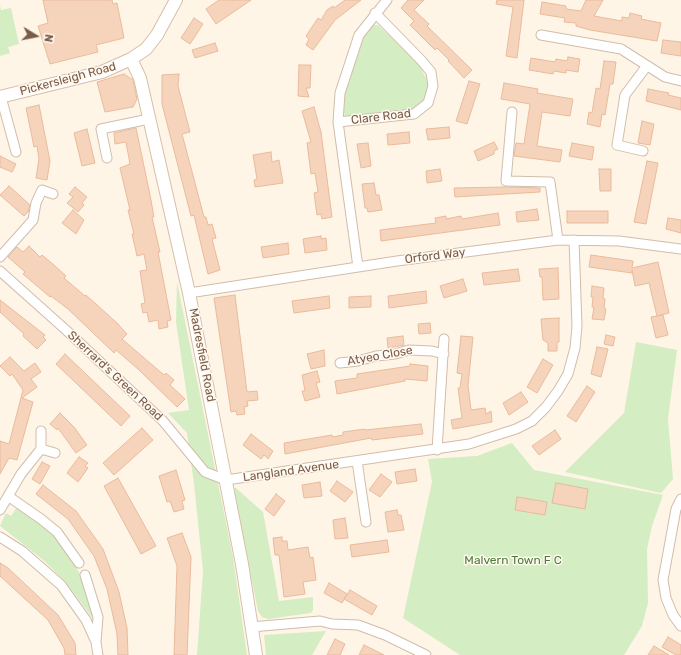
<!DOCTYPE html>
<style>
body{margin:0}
#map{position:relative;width:681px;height:655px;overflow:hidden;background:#fef5e7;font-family:Rubik,sans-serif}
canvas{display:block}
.north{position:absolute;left:16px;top:16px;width:40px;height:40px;-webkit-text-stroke:3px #fff9ef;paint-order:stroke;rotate:100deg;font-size:11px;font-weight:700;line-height:16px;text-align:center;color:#7a5b48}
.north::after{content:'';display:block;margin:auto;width:14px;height:18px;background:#7a5b48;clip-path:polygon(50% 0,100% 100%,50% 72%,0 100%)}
</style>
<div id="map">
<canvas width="681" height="655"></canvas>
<div class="north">N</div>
</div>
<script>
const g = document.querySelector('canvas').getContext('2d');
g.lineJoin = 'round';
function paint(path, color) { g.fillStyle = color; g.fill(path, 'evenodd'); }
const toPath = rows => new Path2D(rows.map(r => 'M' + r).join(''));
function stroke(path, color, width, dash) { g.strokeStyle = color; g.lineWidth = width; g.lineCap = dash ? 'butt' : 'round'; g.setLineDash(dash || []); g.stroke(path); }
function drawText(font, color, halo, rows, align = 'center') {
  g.font = font + ' Rubik,sans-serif'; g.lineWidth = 3; g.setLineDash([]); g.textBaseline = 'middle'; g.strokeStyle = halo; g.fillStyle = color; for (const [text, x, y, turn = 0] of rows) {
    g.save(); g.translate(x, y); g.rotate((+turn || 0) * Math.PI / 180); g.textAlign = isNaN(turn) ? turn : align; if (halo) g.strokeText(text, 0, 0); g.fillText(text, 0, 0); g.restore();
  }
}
const green = toPath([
 [0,5,1,10,11,8,19,44,8,47,10,53,0,56],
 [373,25,378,25,418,62,429,84,425,100,415,110,351,118,345,116,343,110,346,87,352,65,363,39,367,30],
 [177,282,233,557,247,655,197,655,203,571,194,484,187,433,168,413,189,410,176,322],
 [636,342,677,350,668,419,673,479,661,493,565,472,624,413],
 [512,443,534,470,663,495,652,526,647,549,648,603,642,626,624,655,460,655,403,618,432,482,428,459,477,456],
 [233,488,236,488,263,512,279,601,313,597,313,610,311,613,268,619,262,617,258,611],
 [17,507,45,526,67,551,81,576,94,620,65,581,42,559,0,526,6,513,11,516],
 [326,631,312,655,266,655,264,635]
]);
const building = toPath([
 [43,0,112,0,113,4,117,3,124,38,96,45,98,52,50,64,38,26,48,23,43,0],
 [219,0,251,0,216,24,206,9,219,0],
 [345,0,361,0,335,20,313,50,306,45,309,39,306,36,318,18,321,20,327,10,333,6,334,8,345,0],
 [408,0,424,0,414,10,429,24,427,26,472,70,464,78,448,61,449,60,437,48,435,50,410,25,414,21,401,8,408,0],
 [497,0,524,0,517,58,506,56,513,7,496,4,497,0],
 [586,0,603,0,594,16,622,21,622,17,629,18,630,13,642,16,641,19,661,23,657,41,590,30,576,26,576,23,564,22,565,18,540,14,542,2,566,6,566,9,581,11,586,0],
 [194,18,203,24,190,44,181,38,194,18],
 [663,40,681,42,681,56,661,53,663,40],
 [215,43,218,51,195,58,192,50,215,43],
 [568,57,580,59,578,72,566,70,566,73,554,71,553,74,529,70,531,58,555,62,556,59,567,61,568,57],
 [604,61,616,62,613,84,610,84,605,115,602,114,600,127,587,124,589,112,592,113,596,88,600,89,604,61],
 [299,65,311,65,310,88,306,88,309,97,298,96,299,65],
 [124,74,133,80,137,99,133,107,105,112,97,82,124,74],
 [179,74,178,86,190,132,182,134,204,217,206,217,208,225,212,224,216,238,212,239,220,270,208,274,194,215,191,216,162,104,162,75,179,74],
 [469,81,480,84,467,124,456,121,469,81],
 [504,83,538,89,537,93,573,99,570,116,542,112,537,146,562,150,560,162,514,156,516,143,524,144,530,104,501,99,504,83],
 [648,89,669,93,668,95,681,98,681,110,646,101,648,89],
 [39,105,50,161,47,180,36,178,39,159,37,146,34,147,26,108,39,105],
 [314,107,321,132,332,217,322,219,321,214,317,215,314,193,318,192,315,173,311,174,307,143,311,142,302,111,314,107],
 [642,121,654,124,650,145,638,143,642,121],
 [449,127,450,138,428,140,426,129,449,127],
 [136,128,150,195,154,217,152,217,160,252,158,252,171,320,167,321,168,327,159,329,158,320,149,322,147,312,143,313,141,304,145,303,140,271,147,270,144,254,137,256,132,234,134,234,128,210,130,210,120,168,130,164,126,142,115,144,114,133,136,128],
 [87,129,95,163,82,166,74,133,87,129],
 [409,132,410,143,388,145,387,134,409,132],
 [494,142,498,149,494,151,494,154,478,161,474,151,494,142],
 [368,143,371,166,361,168,357,144,368,143],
 [572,143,594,147,592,160,569,156,572,143],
 [271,152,272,162,279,160,283,183,255,187,254,180,257,179,253,155,271,152],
 [0,156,16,164,12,172,0,167,0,156],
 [647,161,658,163,646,224,634,222,647,161],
 [440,169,442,181,427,183,426,171,440,169],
 [599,169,611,169,611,191,600,191,599,169],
 [374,183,376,195,379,195,382,210,368,212,367,208,365,208,362,184,374,183],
 [9,186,30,205,28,212,24,216,0,195,9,186],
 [75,187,87,197,82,203,84,205,78,212,67,203,73,197,69,194,75,187],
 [505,187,540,188,540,192,455,197,454,188,505,187],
 [537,209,539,220,517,222,516,212,537,209],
 [73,210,84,220,76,234,62,223,73,210],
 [567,211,608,211,608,223,567,223,567,211],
 [498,213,500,225,381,241,380,230,436,223,435,218,446,216,446,219,461,216,462,219,498,213],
 [668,218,681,220,681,233,666,229,668,218],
 [321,236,321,239,326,238,327,250,305,253,303,239,321,236],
 [288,243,289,254,263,258,261,247,288,243],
 [29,246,40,257,42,255,54,265,66,276,64,278,85,296,86,295,117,323,127,334,122,339,164,375,166,373,174,380,170,385,185,399,177,407,138,369,116,350,114,353,68,309,51,296,50,297,23,274,25,272,8,257,17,247,23,252,29,246],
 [591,255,633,261,632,268,658,262,669,313,657,316,649,283,635,286,632,270,632,273,589,267,591,255],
 [558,268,559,299,543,300,542,277,540,277,539,269,558,268],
 [518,269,520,281,484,285,482,273,518,269],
 [463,279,467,291,444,298,440,286,463,279],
 [592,286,604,288,603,298,605,299,604,308,606,309,604,320,592,319,594,307,592,307,593,297,591,297,592,286],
 [426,291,427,303,389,308,388,296,426,291],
 [235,295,247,392,257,391,258,400,247,401,248,406,244,407,245,414,237,415,236,411,231,412,214,298,235,295],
 [329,296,330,308,294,313,292,301,329,296],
 [371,296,371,307,349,308,349,297,371,296],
 [0,300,45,335,43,337,46,340,37,349,23,336,24,334,0,312,0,300],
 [663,315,668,335,656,338,651,317,663,315],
 [559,318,559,342,557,342,557,351,548,351,548,343,543,340,541,319,559,318],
 [430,323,431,333,419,334,418,324,430,323],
 [606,335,615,337,613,346,604,344,606,335],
 [403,336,404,345,388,348,387,338,403,336],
 [461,336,473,337,468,385,471,410,485,408,486,414,491,411,492,422,453,429,451,420,462,418,458,388,460,388,462,374,457,373,461,336],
 [597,347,608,349,601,377,591,374,597,347],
 [324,350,325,366,311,369,307,354,324,350],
 [65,354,130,416,121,426,56,364,65,354],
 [10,357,24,371,35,363,41,372,31,379,37,387,22,398,33,402,17,460,9,458,0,474,0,441,9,444,23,390,12,374,10,376,0,366,10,357],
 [543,359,553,365,537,393,527,387,543,359],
 [410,364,428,366,427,381,405,379,405,381,337,394,335,381,357,378,357,374,410,366,410,364],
 [317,371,320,382,316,383,320,397,305,401,302,391,305,391,302,375,317,371],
 [587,386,595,392,576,422,567,416,587,386],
 [521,392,528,402,509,415,503,403,521,392],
 [60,413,74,427,87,445,76,453,58,428,57,430,50,424,60,413],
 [421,424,423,434,372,440,371,438,285,454,284,443,332,435,333,437,343,435,343,432,365,429,365,430,421,424],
 [142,428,153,440,114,475,103,463,142,428],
 [555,430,561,439,539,455,532,446,555,430],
 [251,434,273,451,268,459,264,455,261,459,243,445,251,434],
 [79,457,88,463,85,466,88,468,78,482,67,473,79,457],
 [42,462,50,466,40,484,32,479,42,462],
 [415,469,417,481,397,484,395,472,415,469],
 [176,470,185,500,182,501,184,509,174,512,170,501,167,502,159,476,176,470],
 [381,474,392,482,380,497,369,490,381,474],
 [118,478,156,546,141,554,104,486,118,478],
 [337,481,353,492,345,502,330,491,337,481],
 [320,482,322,496,304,498,302,485,320,482],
 [556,483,588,489,585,509,552,503,556,483],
 [43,485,76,511,103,549,119,592,127,628,128,655,118,655,117,634,107,589,94,556,68,519,36,494,43,485],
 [276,494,285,501,274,516,265,509,276,494],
 [517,497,547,502,545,515,515,510,517,497],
 [397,510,398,515,401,515,404,530,388,532,385,512,397,510],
 [345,518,348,538,335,539,333,520,345,518],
 [182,533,191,557,187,655,174,655,177,566,167,538,182,533],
 [282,537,282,541,287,541,288,550,308,547,310,558,313,557,316,580,303,582,305,594,284,597,279,555,275,555,273,538,282,537],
 [387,540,389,552,352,557,350,545,387,540],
 [0,563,8,568,58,615,75,643,76,655,65,655,64,648,48,620,0,576,0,563],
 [329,583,347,594,342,603,324,593,329,583],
 [350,590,377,606,372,615,344,599,350,590],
 [668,637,681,645,681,655,676,655,662,647,668,637],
 [335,639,345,644,340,655,327,655,335,639],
 [364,645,384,655,359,655,364,645],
 [654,646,669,655,648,655,654,646]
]);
const street = toPath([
 [541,35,621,49,665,77,681,81],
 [1,97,16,152],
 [512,112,506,181,550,182,558,240],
 [338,122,414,114,428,103,433,86,431,72,421,60,375,13],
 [643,151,617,145,625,95,646,67],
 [107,158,101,129,149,119],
 [0,257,33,220,36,203,42,190,53,194],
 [358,267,338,122,340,93,359,35,387,0],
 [0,271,66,330,163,421,205,472,226,480,469,444,516,429,532,421,546,407,558,391,568,374,575,348,577,326,574,240],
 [189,293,397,261,558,240,619,241,681,249],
 [340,363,358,361,376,356,395,354,409,350,432,351,444,354],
 [41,449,55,453],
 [437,450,444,339],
 [357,461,366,522],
 [8,496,41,519,57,532,79,563],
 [681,499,676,509,663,580,666,598,673,615,681,626],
 [0,510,21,474,41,449,41,431],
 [0,537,22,551,61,585,86,620,96,642,98,655],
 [85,575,98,617,96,642],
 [251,627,320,621,332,624,358,625,385,635,426,655]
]);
const secondary = toPath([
 [131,59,140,78,189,293,242,564,256,655],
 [0,97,102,72,131,59,146,49,157,35,176,0]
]);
const streetNames = [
 ["Pickersleigh Road",68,79,-15],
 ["Clare Road",381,117,-7],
 ["Orford Way",435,256,-7],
 ["Madresfield Road",202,355,79],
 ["Atyeo Close",380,356,-10],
 ["Sherrard's Green Road",115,376,43],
 ["Langland Avenue",291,471,-8]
];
const parkNames = [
 ["Malvern Town F C",513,561]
];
paint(green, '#d4edc3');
paint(building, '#f6d4bc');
stroke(building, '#eaba9b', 1);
stroke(street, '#d1bdab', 11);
stroke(secondary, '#d7bfaa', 14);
stroke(street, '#fff', 9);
stroke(secondary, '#fff', 12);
drawText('12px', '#7a5b48', '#fff9ef', streetNames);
drawText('12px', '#4e7b3c', '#fff9ef', parkNames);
</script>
